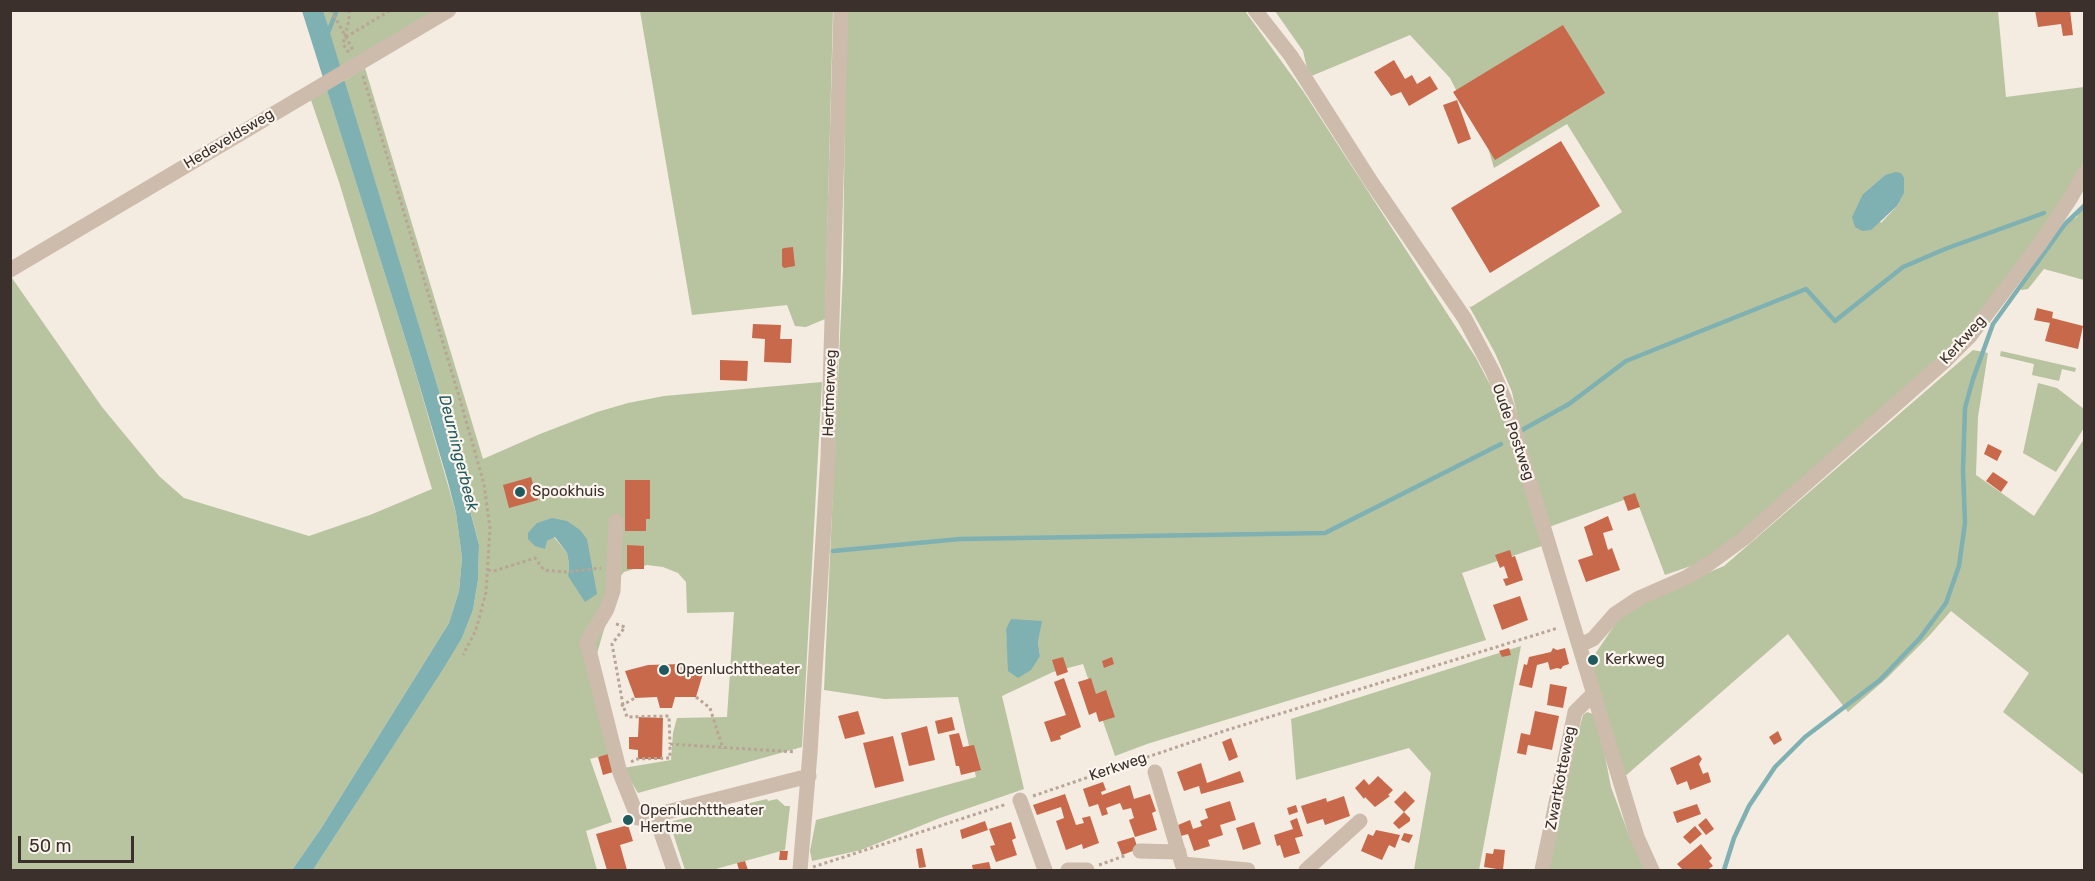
<!DOCTYPE html>
<style>
body{margin:0}
#map{position:relative;width:2095px;height:881px;overflow:hidden;background:#f4ebe1;font-family:Rubik,sans-serif}
canvas{display:block}
.frame{position:absolute;inset:0;border:12px solid #3b302b;pointer-events:none}
.scale{position:absolute;left:18px;top:836px;width:116px;height:27px;box-sizing:border-box;border:3px solid #3b302b;border-top:0;padding-left:8px;font-size:18px;line-height:21px;white-space:nowrap;color:#3b302b;-webkit-text-stroke:4px #fbf5ee;paint-order:stroke}
</style>
<div id="map">
<canvas width="2095" height="881"></canvas>
<div class="frame"></div>
<div class="scale">50 m</div>
</div>
<script>
const g = document.querySelector('canvas').getContext('2d');
g.lineJoin = 'round';
function paint(path, color) { g.fillStyle = color; g.fill(path, 'evenodd'); }
const toPath = rows => new Path2D(rows.map(r => 'M' + r).join(''));
function stroke(path, color, width, dash) { g.strokeStyle = color; g.lineWidth = width; g.lineCap = dash ? 'butt' : 'round'; g.setLineDash(dash || []); g.stroke(path); }
function drawText(font, color, halo, rows, align = 'center') {
  g.font = font + ' Rubik,sans-serif'; g.lineWidth = 4.5; g.setLineDash([]); g.textBaseline = 'middle'; g.strokeStyle = halo; g.fillStyle = color; for (const [text, x, y, turn = 0] of rows) {
    g.save(); g.translate(x, y); g.rotate((+turn || 0) * Math.PI / 180); g.textAlign = isNaN(turn) ? turn : align; if (halo) g.strokeText(text, 0, 0); g.fillText(text, 0, 0); g.restore();
  }
}
const green = toPath([
 [323,10,436,11,339,67],
 [640,11,833,11,825,319,806,327,795,326,787,305,692,315],
 [846,11,1245,11,1303,91,1476,358,1497,398,1542,546,1462,573,1486,640,1147,744,1115,756,1083,664,1053,672,1002,696,1024,789,940,818,861,850,812,861,810,851,816,820,976,777,958,697,884,699,824,690,843,270],
 [1023,621,1041,621,1038,642,1040,656,1009,671,1006,629],
 [1275,11,1998,11,2006,97,2084,87,2084,164,2044,227,1955,348,1711,559,1665,575,1635,496,1549,527,1521,432,1512,392,1495,353,1469,306,1471,307,1622,212,1567,124,1494,168,1484,134,1477,131,1450,78,1410,35,1309,77,1303,51],
 [1885,175,1904,178,1904,192,1897,206,1881,223,1863,194],
 [365,68,483,459,540,434,597,412,628,403,664,396,822,382,802,747,638,793,623,768,671,760,673,733,677,718,727,717,734,612,687,613,686,582,678,573,663,567,647,565,624,572,619,578,596,657,609,754,590,759,612,822,586,831,597,870,313,870,462,638,473,610,478,580,479,545,460,470,439,391,344,81],
 [567,521,593,579,596,594,568,576,569,564,567,553,554,537,547,541],
 [327,90,411,357,456,513,462,558,459,591,449,623,320,830,292,870,11,870,10,279,12,278,102,407,159,476,184,498,309,536,370,515,432,489,339,182,311,100],
 [2084,201,2084,280,2044,269,2028,289,2022,290,2019,288,2065,224,2077,217],
 [1973,350,1988,353,1978,417,1976,475,2034,516,2084,439,2084,775,2003,712,2029,673,1951,611,1929,636,1887,678,1848,712,1788,634,1623,778,1591,660,1618,620,1638,602,1724,566],
 [2001,351,2076,368,2075,372,2062,369,2059,381,2032,375,2034,364,2000,356],
 [2038,383,2057,388,2084,409,2084,428,2056,472,2023,453],
 [1521,646,1479,870,1414,870,1431,773,1409,748,1296,780,1291,719],
 [1587,712,1593,714,1604,751,1611,787,1630,838,1645,870,1548,870,1561,795,1583,715],
 [767,799,768,801,777,799,785,806,790,806,785,850,712,870,685,870,671,827,673,821]
]);
const water = toPath([
 [323,10,439,391,479,545,478,580,473,610,462,638,443,669,313,870,292,870,320,830,449,623,459,591,462,558,456,513,448,482,411,357,302,11],
 [1896,172,1901,173,1904,178,1904,193,1897,206,1871,230,1862,231,1855,227,1852,217,1863,194,1885,175],
 [552,518,567,521,580,530,587,539,597,594,585,602,568,576,569,564,567,553,555,537,547,541,545,549,535,546,528,539,528,533,537,523],
 [1011,619,1042,621,1038,642,1040,656,1031,670,1018,678,1008,671,1006,629]
]);
const stream = toPath([
 [327,35,337,10],
 [1522,430,1569,404,1626,361,1806,289,1835,321,1903,267,1945,249,2044,213],
 [833,551,960,539,1325,533,1501,444],
 [1724,870,1734,838,1749,806,1775,767,1805,737,1880,680,1920,638,1946,603,1959,566,1965,523,1963,470,1965,408,1973,379,1993,324,2065,224,2084,206]
]);
const building = toPath([
 [2035,10,2070,10,2073,35,2063,36,2061,24,2038,27],
 [1563,25,1605,93,1495,160,1453,92],
 [1394,60,1405,79,1412,75,1417,84,1430,76,1438,89,1409,106,1401,92,1391,96,1374,72],
 [1457,100,1471,139,1458,144,1443,105],
 [1561,141,1600,206,1490,273,1451,208],
 [793,247,795,266,784,268,782,266,782,249,784,248],
 [2037,308,2053,312,2052,318,2083,326,2078,349,2045,341,2050,323,2034,320],
 [753,324,781,325,780,339,792,339,791,363,764,362,765,339,752,338],
 [720,360,748,361,747,381,720,380],
 [1988,444,2002,451,1997,461,1984,454],
 [1993,472,2008,482,2001,492,1986,481],
 [531,477,538,500,509,508,503,485],
 [625,480,650,480,650,519,646,519,646,531,625,531],
 [1635,493,1640,507,1628,511,1623,497],
 [1608,516,1613,530,1603,533,1608,550,1612,548,1620,570,1586,582,1578,560,1593,555,1584,527],
 [627,545,644,546,644,569,627,569],
 [1510,550,1512,557,1515,556,1523,580,1506,586,1503,579,1508,578,1504,566,1500,568,1495,555],
 [1520,596,1528,620,1502,630,1493,605],
 [1509,648,1511,655,1502,657,1499,651],
 [1553,648,1557,650,1565,648,1569,664,1563,666,1561,669,1557,668,1550,670,1548,662,1537,665,1532,688,1519,685,1524,664,1527,665,1529,657,1551,652],
 [1063,657,1068,672,1057,676,1052,660],
 [1112,657,1114,664,1104,668,1102,661],
 [682,664,704,670,696,697,675,697,672,708,660,708,657,697,635,698,625,671,648,665],
 [1064,678,1081,727,1060,736,1061,739,1051,742,1044,722,1066,715,1054,682],
 [1091,678,1096,694,1106,690,1115,717,1099,722,1096,712,1089,715,1078,682],
 [1550,684,1567,687,1563,708,1547,705],
 [858,711,865,734,845,739,838,716],
 [1535,711,1559,716,1552,750,1528,745,1526,755,1517,753,1521,733,1530,735],
 [639,717,663,718,662,759,638,759,638,750,629,749,629,737,638,737],
 [952,717,955,730,938,734,935,721],
 [927,726,935,760,909,766,901,733],
 [1778,731,1782,740,1774,745,1769,737],
 [959,733,963,747,974,745,981,770,961,775,959,766,956,766,949,735],
 [893,736,904,781,875,788,863,743],
 [1231,738,1238,757,1229,761,1222,742],
 [608,754,613,772,603,775,598,757],
 [1699,755,1702,759,1699,764,1703,774,1708,772,1711,782,1690,790,1687,781,1677,785,1670,768],
 [1201,763,1207,783,1240,771,1244,782,1201,794,1199,786,1184,791,1177,772],
 [1378,776,1393,790,1388,795,1390,796,1375,807,1365,797,1364,799,1355,788,1364,779,1369,785],
 [1103,782,1106,790,1101,792,1102,795,1130,785,1134,799,1150,794,1156,811,1152,813,1157,830,1135,837,1129,820,1134,818,1131,808,1123,810,1120,803,1106,808,1108,814,1102,816,1098,804,1089,807,1083,789],
 [1405,791,1415,801,1404,812,1394,802],
 [1065,794,1076,825,1084,823,1082,818,1090,816,1099,843,1083,849,1082,844,1066,850,1056,821,1064,818,1061,807,1037,815,1033,805],
 [1344,796,1350,816,1325,825,1323,819,1307,824,1301,806,1326,798,1327,802],
 [1230,801,1236,820,1220,825,1223,835,1208,840,1210,846,1194,851,1188,834,1181,836,1178,825,1190,820,1193,829,1202,826,1200,821,1208,818,1205,809],
 [1697,804,1701,814,1677,823,1673,812],
 [1296,805,1298,812,1289,815,1287,808],
 [1404,812,1410,818,1410,821,1399,829,1393,823],
 [1297,818,1303,836,1295,838,1300,853,1284,858,1280,845,1277,846,1274,835,1293,829,1290,821],
 [1706,818,1714,829,1706,835,1698,825],
 [985,821,988,830,962,839,960,830],
 [1011,822,1016,838,1012,840,1017,855,996,862,990,846,995,845,989,829],
 [1254,822,1261,844,1243,850,1236,828],
 [628,825,633,841,620,845,627,870,607,870,596,834],
 [1695,826,1702,834,1690,844,1683,837],
 [1376,830,1400,835,1395,848,1389,845,1382,860,1361,851,1368,834,1373,836],
 [1404,833,1413,835,1409,843,1401,840],
 [1134,837,1138,849,1122,855,1117,842],
 [1701,844,1712,858,1709,861,1713,866,1707,870,1683,870,1677,864],
 [922,848,926,867,919,868,916,849],
 [1494,849,1505,850,1503,870,1484,867,1486,853,1493,854],
 [780,851,788,851,787,860,779,860],
 [745,861,748,870,739,870,737,863],
 [989,862,991,870,973,870,972,865]
]);
const path = toPath([
 [331,10,353,50],
 [349,10,349,20,343,44,349,53],
 [346,37,391,10],
 [363,76,459,396,484,484,490,528,486,592,476,630,463,655],
 [488,570,494,571,535,558,544,570,566,572,601,568],
 [616,624,625,627,612,644,623,705,627,717,669,716,670,744],
 [696,697,710,708,723,749],
 [621,706,635,698],
 [631,762,636,759,670,758,670,744,796,752],
 [1033,796,1227,730,1558,628],
 [1099,865,1127,855],
 [813,867,1007,804]
]);
const minor = toPath([
 [1255,10,1291,56,1370,180,1465,319,1493,372,1506,403,1637,837,1652,870],
 [10,270,449,10],
 [616,521,613,591,607,609,587,642,620,773,638,818,655,815,674,870],
 [1580,645,1593,639,1615,614,1639,598,1687,577,1710,563,1743,539,1946,360,1970,336,2039,245,2070,199,2084,174],
 [1155,772,1182,864,1248,870],
 [1020,800,1045,870],
 [655,815,809,776],
 [1140,851,1179,852],
 [800,870,810,753,828,457,841,10],
 [1068,870,1087,870],
 [1306,870,1360,821],
 [1542,870,1575,712,1593,694]
]);
const markers = [
 [520,492,6,"#1f5a5e"],
 [1593,660,6,"#1f5a5e"],
 [664,670,6,"#1f5a5e"],
 [628,820,6,"#1f5a5e"]
];
const streetNames = [
 ["Hedeveldsweg",229,139,-31],
 ["Kerkweg",1963,340,-48],
 ["Hertmerweg",830,393,-88],
 ["Oude Postweg",1513,432,71],
 ["Kerkweg",1118,767,-19],
 ["Zwartkotteweg",1561,778,-79]
];
const poiNames = [
 ["Spookhuis",532,492],
 ["Kerkweg",1605,660],
 ["Openluchttheater",676,670],
 ["Openluchttheater",640,811],
 ["Hertme",640,828]
];
const waterNames = [
 ["Deurningerbeek",458,453,76]
];
paint(green, '#b8c4a0');
paint(water, '#7fb0b2');
stroke(stream, '#7fb0b2', 4.5);
paint(building, '#c8694b');
stroke(path, '#b9a596', 3, [3, 3]);
stroke(minor, '#cdbbac', 15);
for (const [x, y, r, color] of markers) { const dot = new Path2D(); dot.arc(x, y, r, 0, 2 * Math.PI); g.fillStyle = color; g.fill(dot); stroke(dot, '#fbf5ee', 2); }
drawText('15px', '#3b302b', '#fbf5ee', streetNames);
drawText('15px', '#3b302b', '#fbf5ee', poiNames, 'left');
drawText('italic 16px', '#1f5a5e', '#fbf5ee', waterNames);
</script>
